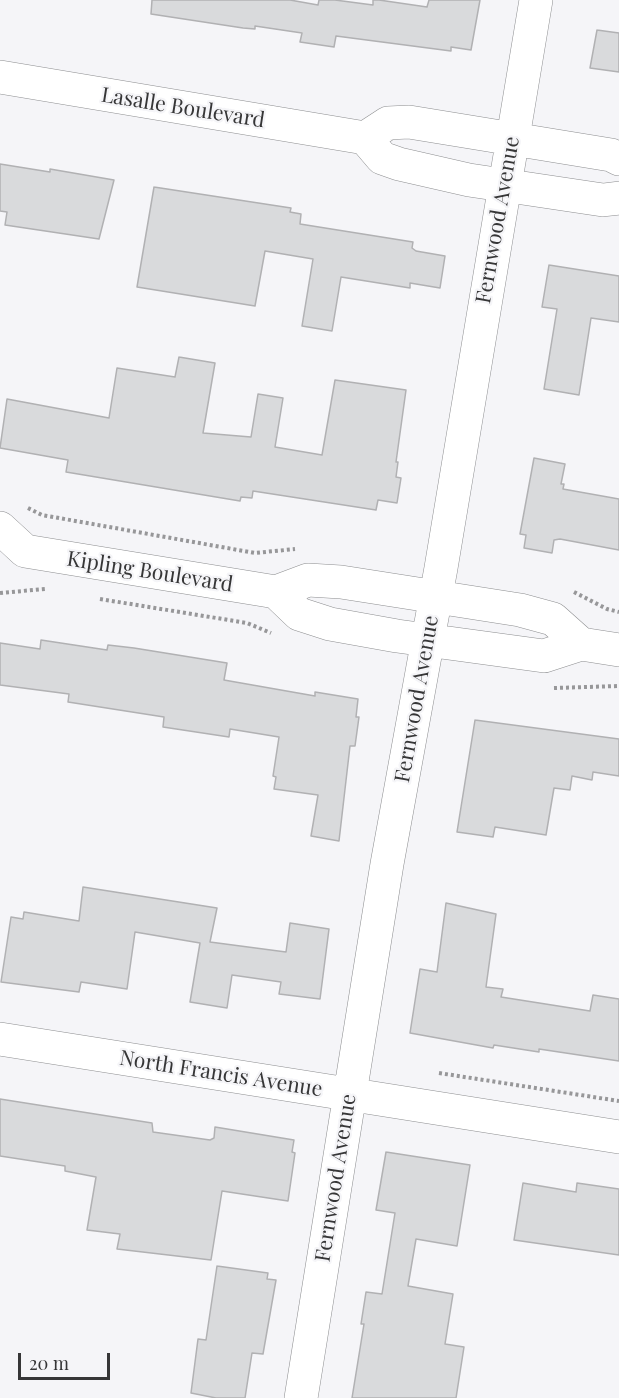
<!DOCTYPE html>
<style>
body{margin:0}
#map{position:relative;width:619px;height:1398px;overflow:hidden;background:#f5f5f8;font-family:"Playfair Display",serif}
canvas{display:block}
.scale{position:absolute;left:18px;top:1353px;width:92px;height:27px;box-sizing:border-box;border:3px solid #363637;border-top:0;padding-left:8px;font-size:18px;line-height:21px;white-space:nowrap;color:#363637;-webkit-text-stroke:4px #f5f5f8;paint-order:stroke}
</style>
<div id="map">
<canvas width="619" height="1398"></canvas>
<div class="scale">20 m</div>
</div>
<script>
const g = document.querySelector('canvas').getContext('2d');
g.lineJoin = 'round';
function paint(path, color) { g.fillStyle = color; g.fill(path, 'evenodd'); }
const toPath = rows => new Path2D(rows.map(r => 'M' + r).join(''));
function stroke(path, color, width, dash) { g.strokeStyle = color; g.lineWidth = width; g.lineCap = dash ? 'butt' : 'round'; g.setLineDash(dash || []); g.stroke(path); }
function drawText(font, color, halo, rows, align = 'center') {
  g.font = font + ' "Playfair Display",serif'; g.lineWidth = 4.5; g.setLineDash([]); g.textBaseline = 'middle'; g.strokeStyle = halo; g.fillStyle = color; for (const [text, x, y, turn = 0] of rows) {
    g.save(); g.translate(x, y); g.rotate((+turn || 0) * Math.PI / 180); g.textAlign = isNaN(turn) ? turn : align; if (halo) g.strokeText(text, 0, 0); g.fillText(text, 0, 0); g.restore();
  }
}
const building = toPath([
 [152,0,290,0,318,5,319,0,335,0,373,5,373,0,379,0,427,7,429,0,480,0,471,50,451,47,451,51,336,36,334,47,300,42,302,33,255,26,255,29,243,28,151,14,152,0],
 [597,30,619,33,619,72,590,68,597,30],
 [0,164,50,172,50,169,114,180,99,239,5,225,7,212,0,211,0,164],
 [154,187,291,208,290,212,301,214,300,224,413,242,412,248,416,251,445,256,440,288,410,283,410,288,341,277,332,331,302,326,313,259,265,251,255,306,137,287,154,187],
 [549,265,619,276,619,322,591,318,579,395,544,389,557,309,542,307,549,265],
 [179,357,215,363,203,433,251,437,258,394,283,398,275,447,322,455,335,380,406,390,396,462,398,462,396,477,401,478,397,503,378,500,376,510,253,491,252,498,241,497,240,501,66,472,68,460,0,448,7,399,109,418,117,368,175,377,179,357],
 [534,458,565,464,561,484,564,484,563,489,619,499,619,550,560,539,554,540,552,553,524,548,526,535,520,534,534,458],
 [41,640,107,650,108,645,134,648,227,663,224,680,315,696,315,692,358,699,356,717,359,717,355,746,350,746,339,841,311,836,318,795,274,789,276,777,273,776,279,737,230,729,229,737,163,727,164,717,68,702,69,694,0,685,0,643,40,649,41,640],
 [475,720,619,739,619,776,593,772,592,780,572,776,570,790,554,788,546,835,495,827,493,837,457,832,475,720],
 [83,887,217,908,210,942,286,952,290,923,329,929,320,999,279,994,281,982,232,975,227,1008,190,1002,200,943,135,932,127,989,81,982,79,992,1,982,11,917,23,919,24,912,79,921,83,887],
 [446,903,496,914,486,987,503,989,501,997,590,1011,593,995,619,999,619,1061,539,1049,539,1052,494,1045,493,1048,410,1033,420,969,437,972,446,903],
 [0,1099,152,1123,153,1132,210,1140,214,1138,215,1127,294,1140,292,1152,295,1153,288,1201,222,1191,211,1260,117,1249,120,1234,87,1230,96,1177,65,1171,65,1166,0,1156,0,1099],
 [386,1152,470,1165,457,1246,416,1239,408,1286,453,1294,445,1344,464,1347,456,1398,352,1398,364,1324,361,1324,366,1292,382,1294,395,1213,376,1210,386,1152],
 [523,1183,576,1192,577,1183,619,1189,619,1255,514,1240,523,1183],
 [217,1266,268,1273,267,1279,276,1280,263,1354,252,1353,245,1398,216,1398,191,1393,198,1339,206,1340,217,1266]
]);
const path = toPath([
 [28,508,42,515,255,553,295,549],
 [574,592,607,609,619,612],
 [0,593,45,589],
 [100,599,247,623,271,633],
 [554,688,619,686],
 [439,1073,619,1101]
]);
const minor = toPath([
 [0,77,365,138,382,158,399,164,469,180,603,200,619,198],
 [365,138,388,123,409,122,611,155,619,159],
 [0,528,25,551,276,592,308,580,341,582,520,610,553,619,581,644],
 [276,592,299,614,330,624,397,636,544,656,581,644,619,650],
 [0,1039,619,1137],
 [301,1398,387,864,441,568,536,0]
]);
const streetNames = [
 ["Lasalle Boulevard",183,108,9],
 ["Fernwood Avenue",498,220,-80],
 ["Kipling Boulevard",150,572,9],
 ["Fernwood Avenue",417,699,-80],
 ["North Francis Avenue",221,1074,9],
 ["Fernwood Avenue",336,1178,-81]
];
paint(building, '#d9dadc');
stroke(building, '#b1b1b3', 1.5);
stroke(minor, '#8d8e90', 34);
stroke(path, '#979799', 4, [3, 3]);
stroke(minor, '#fff', 33);
drawText('21px', '#363637', '#f5f5f8', streetNames);
</script>
